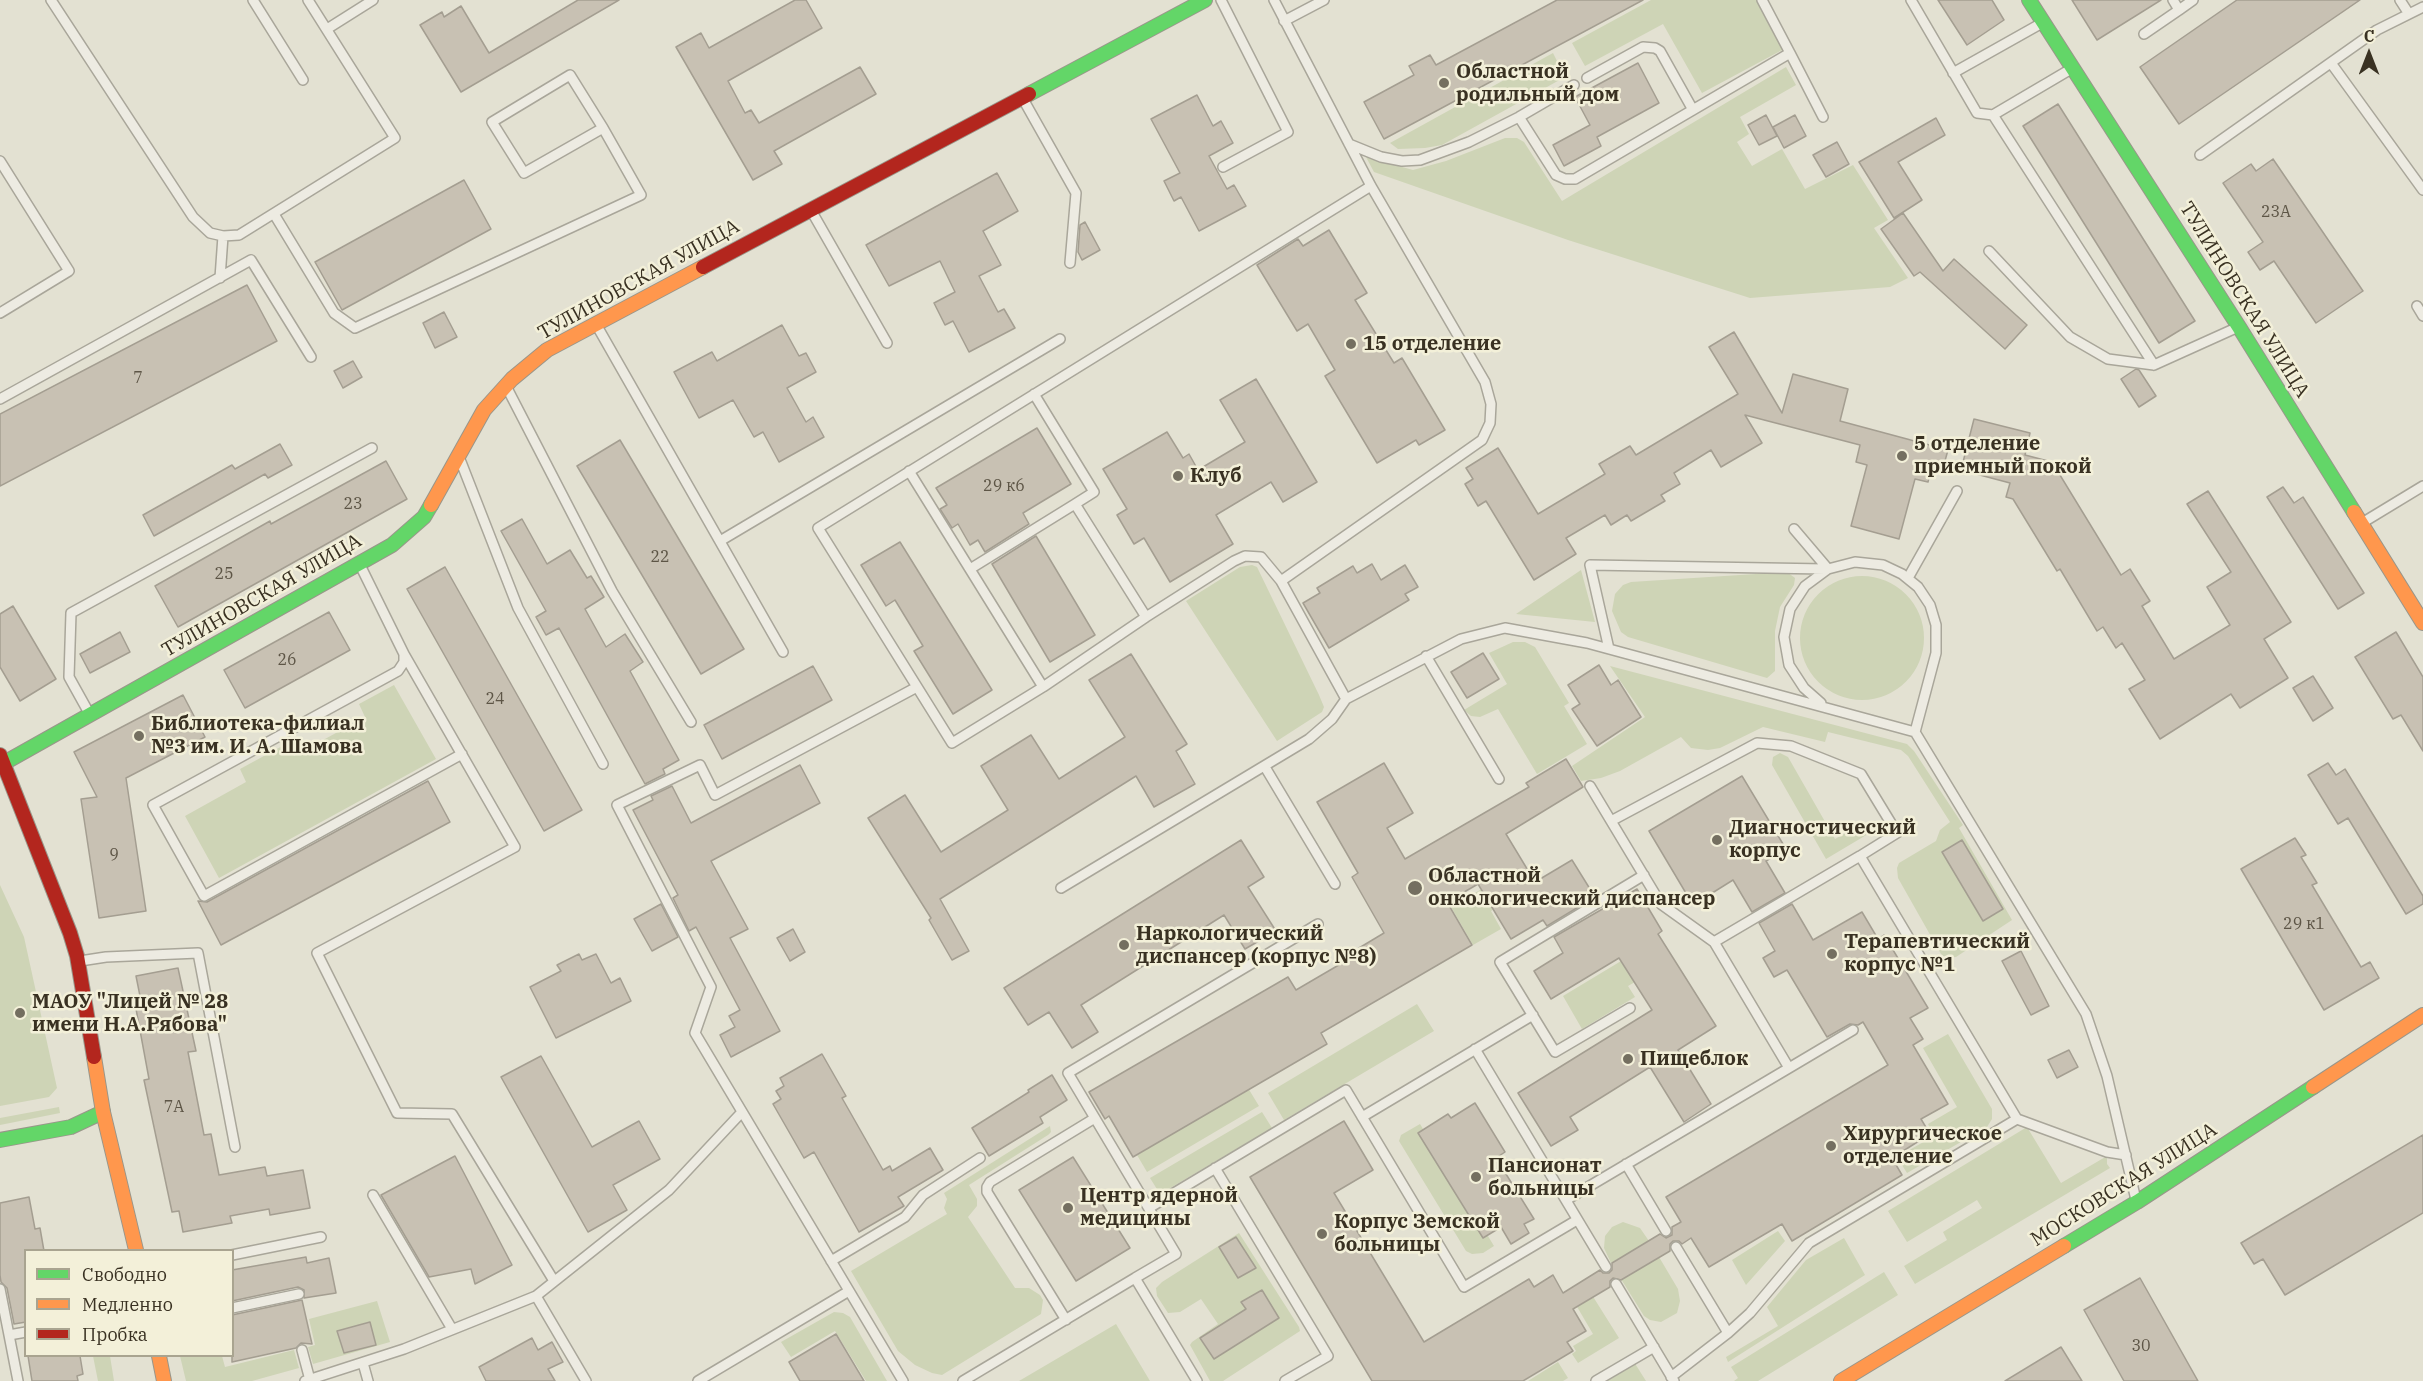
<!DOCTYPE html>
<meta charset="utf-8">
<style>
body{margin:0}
#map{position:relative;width:2423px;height:1381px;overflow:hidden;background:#e3e1d2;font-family:"IBM Plex Serif",serif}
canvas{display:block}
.legend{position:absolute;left:24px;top:1249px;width:210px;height:108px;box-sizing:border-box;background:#f3f0d9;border:2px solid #a9a490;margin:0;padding:8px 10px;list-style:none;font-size:18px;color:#393122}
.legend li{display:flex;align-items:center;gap:12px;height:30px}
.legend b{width:30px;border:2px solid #a9a490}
.north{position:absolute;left:2339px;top:24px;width:60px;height:60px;-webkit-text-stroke:4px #f3f0d9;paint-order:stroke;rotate:0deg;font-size:16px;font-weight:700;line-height:24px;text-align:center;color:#393122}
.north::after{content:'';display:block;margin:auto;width:21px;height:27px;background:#393122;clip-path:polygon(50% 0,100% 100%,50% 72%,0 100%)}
</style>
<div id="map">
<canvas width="2423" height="1381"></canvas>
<ul class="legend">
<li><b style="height:8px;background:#63d668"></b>Свободно</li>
<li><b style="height:8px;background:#ff974d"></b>Медленно</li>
<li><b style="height:8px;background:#b3261e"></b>Пробка</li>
</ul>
<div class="north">С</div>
</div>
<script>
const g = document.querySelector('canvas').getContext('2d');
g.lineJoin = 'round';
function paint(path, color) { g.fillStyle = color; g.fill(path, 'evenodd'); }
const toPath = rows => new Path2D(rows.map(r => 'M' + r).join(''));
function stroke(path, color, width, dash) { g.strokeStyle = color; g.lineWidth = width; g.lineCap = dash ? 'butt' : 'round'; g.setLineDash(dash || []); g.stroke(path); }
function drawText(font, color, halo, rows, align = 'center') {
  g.font = font + ' "IBM Plex Serif",serif'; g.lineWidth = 5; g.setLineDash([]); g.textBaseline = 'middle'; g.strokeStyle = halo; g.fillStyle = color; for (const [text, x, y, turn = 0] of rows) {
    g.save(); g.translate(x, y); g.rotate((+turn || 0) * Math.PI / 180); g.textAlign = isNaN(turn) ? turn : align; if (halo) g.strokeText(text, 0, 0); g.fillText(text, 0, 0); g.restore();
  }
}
const green = toPath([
 [1651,0,1757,0,1784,49,1702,93,1663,24,1585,66,1572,43],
 [1553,53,1565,77,1442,145,1425,148,1398,149,1390,143],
 [1786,67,1796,85,1740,117,1749,134,1737,142,1752,166,1782,149,1805,189,1853,165,1888,220,1874,228,1908,278,1890,287,1750,298,1568,240,1374,172,1366,157,1413,170,1446,161,1505,138,1517,138,1524,142,1562,201],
 [1252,565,1257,567,1319,695,1324,707,1322,712,1277,741,1186,601,1240,567],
 [1581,570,1595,622,1516,614],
 [1787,572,1795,578,1794,585,1780,607,1775,631,1775,671,1767,678,1628,637,1621,632,1612,611,1615,594,1623,585,1631,582],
 '1800 638a62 62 0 1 1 124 0a62 62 0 1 1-124 0Z',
 [1513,642,1525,642,1535,647,1569,703,1564,706,1587,744,1537,774,1498,709,1480,717,1471,716,1464,710,1507,684,1489,653],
 [1610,666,1907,744,1914,751,1963,825,1959,828,2012,920,1956,957,1946,958,1941,954,1898,878,1897,868,1899,863,1936,841,1940,830,1950,822,1908,756,1901,750,1828,732,1825,742,1763,727,1720,748,1708,750,1691,748,1681,737,1620,771,1601,778,1581,781,1572,766,1645,717],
 [394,685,436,759,219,878,185,816,246,782,240,769,286,744,294,756,365,717,359,704],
 [1780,753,1788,757,1835,839,1860,825,1866,826,1868,834,1826,859,1772,765,1773,757],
 [1521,866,1534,886,1491,911,1501,929,1473,945,1451,907],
 [0,885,24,937,57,1088,49,1097,0,1106],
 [1641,949,1654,971,1628,986,1635,997,1582,1029,1563,996],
 [1417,1004,1434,1031,1284,1120,1268,1093],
 [1948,1034,1992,1109,1992,1119,1987,1127,1907,1173,1897,1157,1934,1136,1928,1124,1957,1107,1923,1048],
 [1248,1088,1259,1106,1147,1172,1137,1155],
 [59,1107,60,1113,0,1125,0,1118],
 [1262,1112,1272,1128,1160,1194,1150,1178],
 [1420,1124,1494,1246,1483,1253,1472,1254,1466,1251,1399,1141,1401,1135],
 [1050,1126,1051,1132,1048,1135,969,1185,977,1199,977,1206,968,1217,1015,1288,1029,1288,1040,1295,1043,1300,1041,1314,942,1375,932,1373,915,1365,898,1351,851,1271,947,1214,944,1208,947,1199,944,1193],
 [2027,1127,2061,1183,2107,1156,2107,1164,2110,1168,1915,1284,1904,1266,1947,1240,1943,1232,1982,1208,1977,1200,1907,1242,1888,1211],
 [1623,1222,1640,1228,1649,1241,1611,1263,1604,1248,1605,1236,1612,1227],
 [1778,1231,1785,1241,1746,1285,1732,1260],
 [1239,1233,1299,1327,1300,1331,1223,1381,1210,1381,1190,1345,1192,1342,1218,1324,1201,1299,1180,1312,1168,1313,1157,1296,1156,1288,1162,1282],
 [1844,1238,1865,1275,1728,1362,1726,1357,1778,1326,1767,1307,1806,1260],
 [1659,1257,1678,1289,1680,1301,1677,1313,1661,1322,1650,1320,1644,1316,1621,1279],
 [1884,1272,1898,1295,1758,1381,1734,1381,1738,1378,1731,1367],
 [1592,1295,1619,1338,1578,1363,1572,1354,1576,1351,1573,1346,1593,1334,1576,1305],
 [377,1301,390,1342,313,1364,308,1347,315,1345,309,1319],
 [369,1322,375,1345,344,1353,338,1331],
 [834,1312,843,1313,850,1317,887,1381,866,1381,835,1331,791,1357,781,1342],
 [1116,1324,1150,1381,1019,1381],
 [294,1350,299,1368,252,1381,186,1381,180,1356,222,1356,225,1367],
 [93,1356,110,1356,114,1381,98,1381],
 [1558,1362,1568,1378,1563,1381,1528,1381],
 [1634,1362,1646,1381,1604,1381]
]);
const building = toPath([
 [578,0,619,0,461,92,420,25,442,12,444,17,461,6,489,53,578,0],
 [795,0,806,0,822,28,728,81,745,113,751,110,759,123,860,67,876,94,774,151,782,164,753,180,676,47,701,33,709,48,795,0],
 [1557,0,1643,0,1384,139,1364,102,1414,75,1409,66,1430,55,1436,65,1557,0],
 [1938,0,1992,0,2004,20,1967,45,1938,0],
 [2072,0,2161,0,2097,40,2072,0],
 [2237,0,2360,0,2179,124,2140,67,2237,0],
 [1638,63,1659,103,1597,137,1601,146,1564,166,1553,145,1590,125,1575,97,1638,63],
 [1197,95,1213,126,1221,121,1233,143,1209,156,1227,189,1234,185,1246,206,1199,231,1181,197,1174,201,1164,181,1180,173,1151,119,1197,95],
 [2058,104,2195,321,2159,343,2023,126,2058,104],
 [1766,115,1777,136,1759,145,1748,125,1766,115],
 [1795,115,1806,136,1784,148,1773,127,1795,115],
 [1936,118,1945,135,1898,162,1922,200,1894,218,1859,162,1936,118],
 [1837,142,1849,164,1826,177,1813,155,1837,142],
 [2273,159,2363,291,2316,323,2274,261,2260,270,2248,252,2263,242,2223,183,2251,164,2256,171,2273,159],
 [997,173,1018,211,983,231,1001,265,979,276,998,312,1004,309,1015,328,969,352,953,321,945,325,934,303,955,292,940,261,889,286,866,245,997,173],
 [464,180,491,229,342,310,315,262,464,180],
 [1903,213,1943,271,1954,259,2027,325,2005,349,1920,272,1914,276,1881,229,1903,213],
 [1085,222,1100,250,1082,260,1078,252,1080,225,1085,222],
 [1329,230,1367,293,1355,300,1394,363,1402,358,1445,430,1419,445,1416,440,1377,463,1325,376,1335,370,1308,324,1297,331,1257,265,1298,239,1303,246,1329,230],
 [247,285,277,341,0,486,0,414,247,285],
 [444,312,457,337,435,348,423,323,444,312],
 [782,325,799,356,806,353,816,372,787,388,806,422,813,417,824,437,779,462,763,432,754,437,733,400,699,418,674,372,712,352,717,361,782,325],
 [1734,332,1782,413,1793,374,1848,389,1840,421,1948,450,1943,468,1932,465,1928,482,1915,479,1899,539,1851,526,1867,465,1856,462,1860,445,1745,415,1762,443,1721,467,1711,450,1674,473,1680,484,1661,495,1665,501,1631,521,1627,515,1611,525,1605,515,1566,538,1576,554,1534,580,1486,501,1478,506,1465,484,1473,479,1466,468,1498,448,1538,514,1605,474,1599,464,1630,446,1636,455,1738,394,1709,347,1734,332],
 [353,361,362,377,343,388,334,371,353,361],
 [2136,369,2139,370,2156,396,2139,407,2121,379,2136,369],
 [1256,379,1317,482,1283,502,1271,482,1216,515,1233,544,1170,582,1144,538,1134,544,1117,515,1127,509,1103,469,1167,432,1183,458,1189,454,1198,470,1245,442,1220,400,1256,379],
 [1974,419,2030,433,2025,455,2052,462,2121,575,2130,569,2150,601,2142,606,2174,659,2230,625,2207,587,2231,572,2187,504,2208,491,2291,622,2264,639,2288,678,2240,708,2231,694,2160,739,2129,689,2145,680,2122,643,2116,648,2103,627,2097,631,2060,569,2057,571,2013,499,2006,497,2010,483,1961,470,1974,419],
 [1037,428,1071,484,1023,513,1029,524,985,552,978,540,970,545,958,524,952,528,940,509,947,505,936,488,1037,428],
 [620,440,744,649,701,674,577,466,620,440],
 [280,444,292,465,268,478,265,474,154,536,143,515,232,465,235,469,280,444],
 [386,461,407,499,178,627,155,586,270,521,271,524,386,461],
 [2283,487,2294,503,2303,497,2364,593,2338,609,2267,497,2283,487],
 [522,519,547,564,570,550,587,578,591,576,604,597,585,609,606,647,625,634,643,662,630,671,679,760,663,769,665,774,645,784,559,628,546,635,536,617,546,611,501,531,522,519],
 [1036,536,1095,635,1050,662,992,564,1036,536],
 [900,542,992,690,953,714,914,651,923,646,895,600,886,606,861,565,900,542],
 [1372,564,1381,580,1405,565,1418,587,1405,594,1409,600,1329,648,1303,603,1320,593,1317,588,1353,566,1357,573,1372,564],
 [445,567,582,810,544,831,407,589,445,567],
 [13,606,56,679,20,701,0,667,0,614,13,606],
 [329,612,350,650,245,708,224,670,329,612],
 [120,632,130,652,90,673,80,654,120,632],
 [2396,632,2423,677,2423,751,2401,715,2393,719,2355,657,2396,632],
 [1483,653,1499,679,1467,698,1451,672,1483,653],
 [1131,654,1187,744,1176,751,1195,784,1154,807,1136,776,940,899,969,951,952,960,929,920,931,918,868,818,905,795,941,852,1008,810,981,766,1031,735,1059,779,1125,737,1089,680,1131,654],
 [1599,665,1611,685,1618,680,1641,717,1597,746,1572,709,1580,704,1568,685,1599,665],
 [813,666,832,700,722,759,704,725,813,666],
 [2313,676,2333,708,2313,721,2293,688,2313,676],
 [183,695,205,737,126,778,146,911,99,918,81,799,97,797,74,752,183,695],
 [1566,759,1583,787,1506,834,1535,882,1572,860,1595,897,1547,926,1543,920,1511,939,1478,884,1447,902,1472,945,1321,1033,1327,1044,1133,1157,1109,1116,1105,1119,1089,1092,1288,977,1296,990,1361,952,1359,948,1384,933,1352,877,1358,873,1317,802,1384,763,1413,813,1387,828,1405,859,1529,787,1526,783,1566,759],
 [2328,763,2336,775,2345,769,2423,896,2423,904,2406,914,2348,818,2338,824,2308,775,2328,763],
 [800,765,820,803,711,861,748,929,730,938,780,1031,731,1057,720,1035,735,1027,729,1016,740,1010,696,927,689,931,673,898,678,895,633,810,653,800,651,796,672,786,691,823,800,765],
 [1742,776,1786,849,1766,861,1785,893,1752,912,1733,880,1693,905,1649,831,1742,776],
 [428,781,450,822,221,945,198,901,207,902,428,781],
 [2295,838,2306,855,2301,857,2317,883,2312,885,2361,967,2370,962,2379,978,2324,1010,2241,869,2295,838],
 [1241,840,1264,877,1248,887,1276,931,1245,949,1224,915,1081,1005,1098,1032,1072,1048,1049,1012,1028,1025,1004,988,1241,840],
 [1962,840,2003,909,1983,921,1942,852,1962,840],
 [1637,889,1662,931,1658,934,1716,1026,1678,1050,1711,1104,1684,1122,1650,1067,1570,1117,1578,1130,1551,1146,1518,1093,1652,1010,1619,958,1551,999,1534,971,1563,953,1554,937,1637,889],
 [661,904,678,937,652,951,634,919,661,904],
 [1792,904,1813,940,1862,912,1878,939,1884,935,1928,1008,1910,1018,1923,1039,1913,1045,1948,1104,1921,1119,1930,1134,1892,1158,1902,1175,1792,1241,1782,1224,1709,1267,1691,1238,1682,1244,1679,1241,1673,1241,1670,1244,1670,1251,1621,1280,1613,1278,1610,1281,1610,1287,1573,1309,1586,1331,1567,1342,1573,1351,1523,1381,1372,1381,1250,1177,1344,1121,1373,1170,1334,1193,1424,1342,1529,1279,1534,1287,1553,1275,1563,1293,1600,1270,1603,1273,1609,1273,1612,1270,1612,1263,1660,1234,1666,1238,1672,1235,1672,1227,1681,1222,1666,1197,1888,1065,1863,1022,1858,1025,1850,1024,1827,1037,1787,970,1774,977,1763,958,1775,951,1759,923,1792,904],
 [793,929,805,952,790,961,777,938,793,929],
 [2021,951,2049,1006,2031,1015,2002,961,2021,951],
 [579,954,582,960,596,954,611,983,620,978,631,1001,556,1038,530,987,561,971,557,965,579,954],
 [178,968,196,1051,188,1052,204,1135,211,1134,219,1175,265,1167,267,1176,303,1170,310,1208,270,1215,269,1209,230,1216,232,1223,183,1232,179,1211,172,1212,144,1080,149,1079,134,998,140,996,136,976,178,968],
 [2069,1050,2078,1067,2057,1078,2048,1060,2069,1050],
 [822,1054,846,1096,842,1098,883,1170,890,1166,892,1171,930,1148,943,1170,898,1197,904,1206,859,1232,814,1152,804,1158,773,1104,781,1099,776,1091,784,1086,780,1078,822,1054],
 [541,1056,592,1147,639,1121,660,1159,613,1185,627,1210,588,1232,501,1077,541,1056],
 [1052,1075,1067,1100,1040,1117,1043,1123,989,1156,972,1128,1029,1092,1028,1090,1052,1075],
 [1475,1103,1505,1152,1496,1158,1534,1219,1524,1224,1529,1233,1511,1244,1501,1227,1483,1238,1418,1133,1448,1114,1451,1118,1475,1103],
 [2423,1135,2423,1213,2285,1295,2263,1259,2254,1264,2241,1243,2423,1135],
 [455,1156,512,1265,475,1284,471,1269,429,1277,381,1195,455,1156],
 [1073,1157,1130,1248,1076,1281,1019,1190,1073,1157],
 [29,1197,35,1229,40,1228,44,1251,26,1251,26,1322,14,1324,7,1288,1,1282,0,1275,0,1203,29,1197],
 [1236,1237,1256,1268,1238,1278,1219,1247,1236,1237],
 [306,1257,307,1263,329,1258,336,1293,304,1298,304,1290,298,1287,232,1301,232,1270,306,1257],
 [2140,1278,2198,1381,2124,1381,2084,1310,2140,1278],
 [1262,1290,1279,1318,1214,1359,1200,1338,1246,1309,1241,1302,1262,1290],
 [302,1300,312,1344,301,1343,296,1348,232,1362,232,1315,302,1300],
 [370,1322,376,1345,344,1353,337,1331,370,1322],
 [836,1334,864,1381,800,1381,789,1362,836,1334],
 [532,1338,538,1350,552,1342,563,1362,548,1369,555,1381,486,1381,479,1367,532,1338],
 [2061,1347,2082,1381,2005,1381,2061,1347],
 [28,1356,80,1356,83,1374,77,1376,78,1381,32,1381,28,1356]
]);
const lane = toPath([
 [51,0,193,217,210,233,223,236,239,235,395,138,308,0],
 [253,0,303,80],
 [1221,0,1288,132,1223,167],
 [1274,0,1371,186,1485,382,1491,404,1490,423,1482,440,1281,581,1346,699,1461,639,1505,628,1587,643,1915,732,2086,1014,2107,1076,2136,1200],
 [1911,0,1977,113,1993,115,2154,365,2236,328],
 [2173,0,2179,10,2193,0],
 [2400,0,2409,14],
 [1284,21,1324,0],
 [327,29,373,0],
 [2144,34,2179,10],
 [1790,53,1823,117],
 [2331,63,2423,190],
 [1953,73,2042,23],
 [1587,78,1643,47,1655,48,1660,51,1693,110],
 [1023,99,1076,193,1070,263],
 [1993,115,2071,69],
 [1519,117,1556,175,1565,179,1575,179,1790,53,1762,0],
 [1349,144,1381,157,1402,161,1420,160,1469,142,1519,117,1574,85],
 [2200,155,2377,30,2423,7],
 [0,161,69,271,0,313],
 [812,212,887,343],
 [274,214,334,313,355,328,641,195,603,128,570,75,492,122,524,173,603,128],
 [1989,251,2070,337,2108,359,2154,365],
 [220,278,223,236],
 [2417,306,2423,316],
 [597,326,783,652],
 [507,388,612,591,691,722],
 [1034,394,1094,492,1075,504,1146,617],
 [0,399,251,260,311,357],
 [461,462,518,608,603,764],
 [909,471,1043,687,1146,617,1234,561,1245,556,1261,557,1281,581],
 [2362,523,2423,486],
 [1794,529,1828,569],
 [720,541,1060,339],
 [360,565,404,654,404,662,398,671,153,805,204,896,462,754],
 [970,569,1075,504],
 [1908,578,1957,491],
 [1609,649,1590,565,1825,569],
 [404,654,515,847,317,953,397,1113,452,1114,554,1281],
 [1426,656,1499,779],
 [1043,687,952,743,818,528,1371,186],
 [1821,703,1804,688,1789,665,1784,637,1790,609,1805,586,1828,569,1855,562,1883,565,1902,574,1918,587,1930,605,1936,625,1936,653,1915,732],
 [89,713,69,677,71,613,372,448],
 [1265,767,1335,884],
 [1590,786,1611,821],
 [1061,888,1309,739,1332,719,1346,699],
 [1714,942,1860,856],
 [80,961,106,957,198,953,235,1147],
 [1630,1008,1555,1052,1500,962,1644,875],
 [1475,1049,1606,1267],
 [1789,1068,1853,1030],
 [1362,1117,1533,1015],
 [2017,1119,2107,1152,2126,1155],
 [1626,1164,1666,1231],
 [1215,1168,1328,1356,1285,1381],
 [373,1195,452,1329],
 [1566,1200,1789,1068,1714,942,1661,904,1611,821,1757,743,1791,746,1861,774,1897,833,1860,856,2017,1119,1809,1243,1750,1313,1728,1333,1671,1377],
 [1149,1208,1346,1090,1464,1287,1577,1220],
 [1676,1247,1728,1333],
 [232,1255,321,1237],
 [831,1261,905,1217,923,1195,980,1158],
 [1616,1284,1674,1381],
 [0,1289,9,1335,26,1332],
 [536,1296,669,1190,742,1112],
 [232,1308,299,1294],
 [1066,1320,987,1192,987,1187,990,1182,1095,1118],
 [9,1335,18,1381],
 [302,1350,310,1380],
 [363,1363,368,1381],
 [305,1381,404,1349,536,1296,586,1381],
 [698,1381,849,1291],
 [903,1381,695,1033,711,987,617,805,700,765,715,795,917,687],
 [963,1381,1135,1278],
 [1197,1381,1135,1278,1176,1254,1068,1073,1318,924],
 [1596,1381,1654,1347]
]);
const fast = toPath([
 [2029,0,2239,327,2354,512],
 [1029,94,1205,0],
 [4,763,392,545,424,517,431,505],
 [0,1140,71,1127,103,1112],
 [2064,1246,2137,1202,2313,1087]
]);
const slow = toPath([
 [431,505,484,410,512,379,547,350,703,267],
 [2354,512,2423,623],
 [94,1057,103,1112,136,1250],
 [2313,1087,2423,1015],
 [159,1356,164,1381],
 [1841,1381,2064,1246]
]);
const jam = toPath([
 [703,267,1029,94],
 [0,755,70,933,77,956,94,1057]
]);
const markers = [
 [1444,83,6,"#746f60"],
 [1351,344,6,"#746f60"],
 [1902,456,6,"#746f60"],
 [1178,476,6,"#746f60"],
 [139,736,6,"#746f60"],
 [1717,840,6,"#746f60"],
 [1415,888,8,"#746f60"],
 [1124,945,6,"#746f60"],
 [1832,954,6,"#746f60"],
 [20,1013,6,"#746f60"],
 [1628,1059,6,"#746f60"],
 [1831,1146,6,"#746f60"],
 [1476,1177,6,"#746f60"],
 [1068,1208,6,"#746f60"],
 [1322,1234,6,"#746f60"]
];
const numberNames = [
 ["23А",2276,212],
 ["7",138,378],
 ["29 к6",1004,486],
 ["23",353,504],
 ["22",660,557],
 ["25",224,574],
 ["26",287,660],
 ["24",495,699],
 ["9",114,855],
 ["29 к1",2304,924],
 ["7А",174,1107],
 ["30",2141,1346]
];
const poiNames = [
 ["Областной",1456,72],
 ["родильный дом",1456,95],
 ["15 отделение",1363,344],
 ["5 отделение",1914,444],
 ["приемный покой",1914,467],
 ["Клуб",1190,476],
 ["Библиотека-филиал",151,724],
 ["№3 им. И. А. Шамова",151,747],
 ["Диагностический",1729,828],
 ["корпус",1729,851],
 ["Областной",1428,876],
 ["онкологический диспансер",1428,899],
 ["Наркологический",1136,934],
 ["диспансер (корпус №8)",1136,957],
 ["Терапевтический",1844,942],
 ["корпус №1",1844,965],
 ["МАОУ \"Лицей № 28",32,1002],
 ["имени Н.А.Рябова\"",32,1025],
 ["Пищеблок",1640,1059],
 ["Хирургическое",1843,1134],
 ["отделение",1843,1157],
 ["Пансионат",1488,1166],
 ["больницы",1488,1189],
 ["Центр ядерной",1080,1196],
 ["медицины",1080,1219],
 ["Корпус Земской",1334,1222],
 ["больницы",1334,1245]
];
const streetNames = [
 ["ТУЛИНОВСКАЯ УЛИЦА",639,280,-29],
 ["ТУЛИНОВСКАЯ УЛИЦА",2244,300,58],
 ["ТУЛИНОВСКАЯ УЛИЦА",262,596,-30],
 ["МОСКОВСКАЯ УЛИЦА",2124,1185,-32]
];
paint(green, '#ced4b6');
paint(building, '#c8c1b3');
stroke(building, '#a49e91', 1.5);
stroke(lane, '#a9a69a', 12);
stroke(fast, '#99968a', 16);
stroke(slow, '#99968a', 16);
stroke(jam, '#99968a', 16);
stroke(lane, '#edebe2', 9);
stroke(fast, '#63d668', 14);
stroke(slow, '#ff974d', 14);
stroke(jam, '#b3261e', 14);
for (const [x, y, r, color] of markers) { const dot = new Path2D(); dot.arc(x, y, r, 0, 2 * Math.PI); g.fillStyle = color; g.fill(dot); stroke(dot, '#f3f0d9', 2); }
drawText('16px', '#5d5546', null, numberNames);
drawText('bold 20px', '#393122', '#f3f0d9', poiNames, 'left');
drawText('20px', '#393122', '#f3f0d9', streetNames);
</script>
